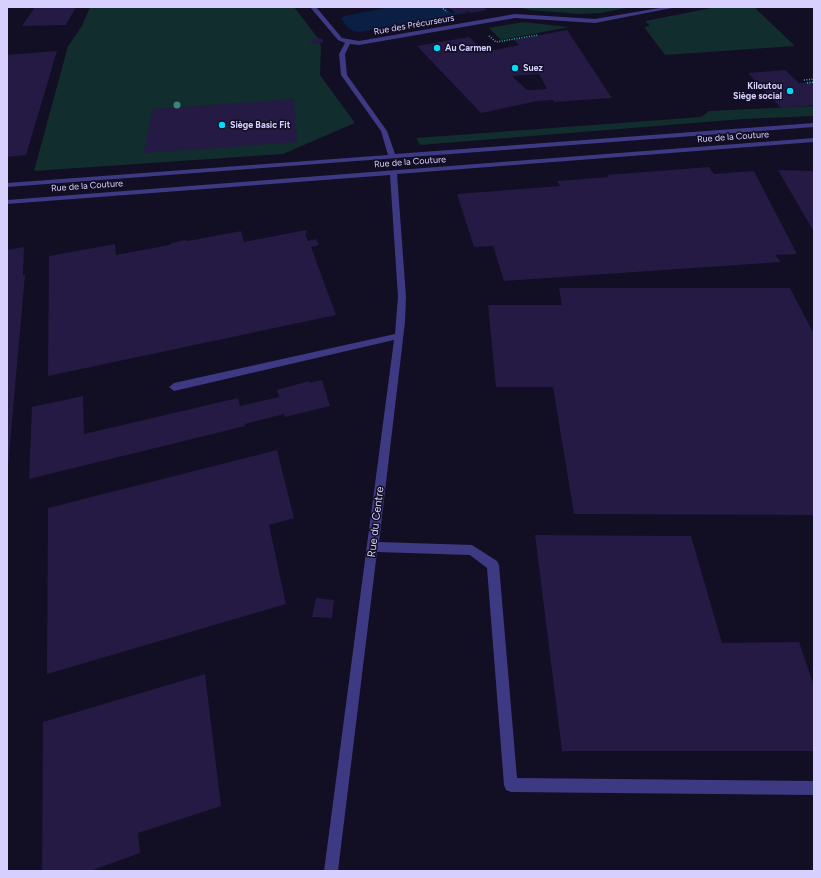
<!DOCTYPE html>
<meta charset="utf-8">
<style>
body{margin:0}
#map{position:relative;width:821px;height:878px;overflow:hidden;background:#120e23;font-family:Figtree,sans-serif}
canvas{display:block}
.frame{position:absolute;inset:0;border:8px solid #d7d0ff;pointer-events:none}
</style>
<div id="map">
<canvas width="821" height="878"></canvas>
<div class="frame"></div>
</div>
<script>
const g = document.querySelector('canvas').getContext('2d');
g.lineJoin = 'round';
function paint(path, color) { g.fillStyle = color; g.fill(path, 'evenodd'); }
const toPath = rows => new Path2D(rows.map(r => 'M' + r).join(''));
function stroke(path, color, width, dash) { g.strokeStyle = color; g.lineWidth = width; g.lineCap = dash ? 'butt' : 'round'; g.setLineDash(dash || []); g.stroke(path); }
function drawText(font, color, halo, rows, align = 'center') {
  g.font = font + ' Figtree,sans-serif'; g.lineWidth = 3; g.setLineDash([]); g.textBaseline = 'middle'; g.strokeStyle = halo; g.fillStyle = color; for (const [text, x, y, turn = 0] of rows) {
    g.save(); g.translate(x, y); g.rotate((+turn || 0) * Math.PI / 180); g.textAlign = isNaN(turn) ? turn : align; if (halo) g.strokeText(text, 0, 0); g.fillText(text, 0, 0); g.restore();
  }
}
const green = toPath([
 [90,7,294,7,318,38,321,47,320,75,355,123,283,154,34,171,68,46,82,26],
 [516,7,632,7,601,13,580,14,530,10],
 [716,7,754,7,795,46,665,55,644,27,650,26,645,21],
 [523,22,569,27,501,40,489,28],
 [814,106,814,116,744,119,420,145,416,138,701,117,709,111]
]);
const water = toPath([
 [390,7,445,7,452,13,466,11,468,13,359,32,354,31,348,28,341,18,344,16]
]);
const building = toPath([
 [35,7,76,7,66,25,22,26],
 [447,7,483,7,487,10,470,13,468,11,456,13],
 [567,30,612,98,554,102,553,100,538,101,481,113,417,46,469,37,485,52,519,45,514,40],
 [539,74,547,89,527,90,512,76],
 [321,38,324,42,312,44,310,40],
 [57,51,26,155,7,157,7,55],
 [785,70,799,83,814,82,814,105,781,108,748,73],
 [294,99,297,142,144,153,152,109],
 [709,167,714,174,754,171,797,254,775,255,781,262,504,281,493,246,474,247,457,194,560,186,557,181,609,177,607,175],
 [778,170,814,171,814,232],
 [306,230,307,233,305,233,308,241,316,239,319,245,311,247,336,315,48,376,49,256,115,244,116,255,169,245,172,243,185,240,188,241,241,231,244,242],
 [24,247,23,275,25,275,7,478,7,250],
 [559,288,790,288,814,334,814,515,574,514,553,387,496,387,488,305,562,305],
 [322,380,330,406,285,417,284,414,245,424,245,426,29,479,32,407,83,396,84,434,238,398,240,406,279,397,277,390,309,381,309,383],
 [277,450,294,518,269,525,286,604,47,674,48,508],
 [535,535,691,536,722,643,799,642,814,686,814,751,562,751],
 [316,598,334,600,332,618,312,617],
 [205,674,221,806,138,833,140,853,90,871,42,871,43,722]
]);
const path = toPath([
 [441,7,447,12],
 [489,36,496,42,538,35],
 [804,80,814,79],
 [807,83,814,82]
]);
const minor = toPath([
 [310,7,316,7,342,38,359,41,515,14,595,19,665,7,677,7,595,23,515,18,359,45,350,44,345,54,347,75,387,131,395,154,814,123,814,127,7,187,7,183,388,155,381,131,341,75,339,54,345,43,338,40,310,7],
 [814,138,814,142,397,174,406,297,405,322,379,542,472,545,497,561,499,565,517,778,814,781,814,795,511,792,506,790,504,785,487,568,470,555,377,552,338,871,324,871,394,340,174,391,169,387,174,383,395,334,398,297,390,175,7,204,7,200,814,138]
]);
const trees = [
 [177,105]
];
const markers = [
 [437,48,4,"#00dbfb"],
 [515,68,4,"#00dbfb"],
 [790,91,4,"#00dbfb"],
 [222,125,4,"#00dbfb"]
];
const farStreetnames = [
 ["Rue des Précurseurs",414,25,-10],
 ["Rue de la Couture",733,137,-4],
 ["Rue de la Couture",410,162,-4],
 ["Rue de la Couture",87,186,-4]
];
const farPoinames = [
 ["Au Carmen",445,48],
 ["Suez",523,68],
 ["Kiloutou",782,86,"right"],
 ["Siège social",782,96,"right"],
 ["Siège Basic Fit",230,125]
];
const streetNames = [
 ["Rue du Centre",376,522,-83]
];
paint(green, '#112d2d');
paint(water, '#0b1f45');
paint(building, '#241a44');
stroke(path, '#2eb5b1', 1.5, [1, 1.5]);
paint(minor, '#3e3983');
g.fillStyle = '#3a827b';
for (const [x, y] of trees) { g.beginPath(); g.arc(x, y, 3.5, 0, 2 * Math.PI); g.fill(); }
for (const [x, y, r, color] of markers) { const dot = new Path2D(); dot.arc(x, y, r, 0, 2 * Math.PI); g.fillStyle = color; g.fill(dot); stroke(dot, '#120e23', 1.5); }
drawText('9px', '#d7d0ff', '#120e23', farStreetnames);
drawText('bold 9px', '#d7d0ff', '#120e23', farPoinames, 'left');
drawText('11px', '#d7d0ff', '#120e23', streetNames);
</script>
